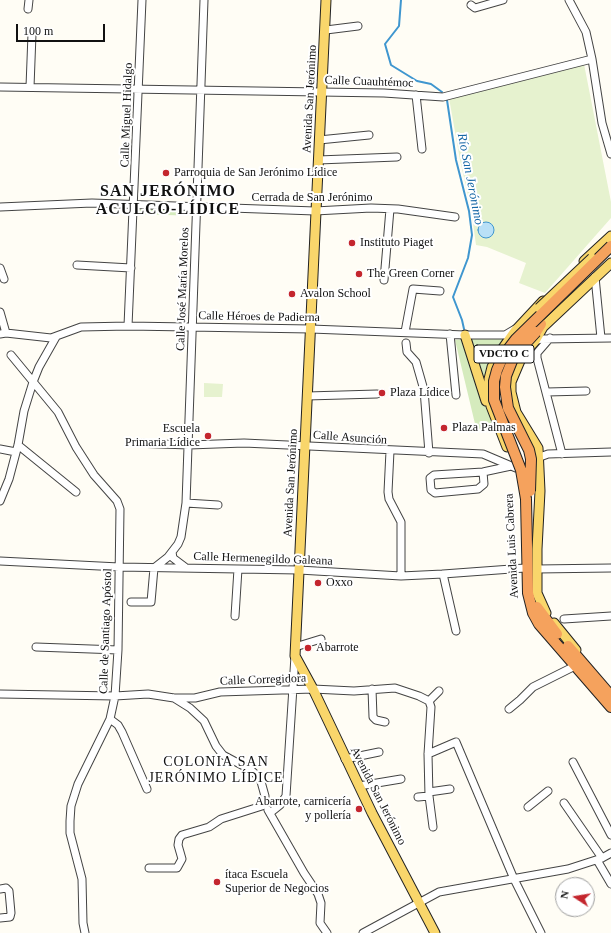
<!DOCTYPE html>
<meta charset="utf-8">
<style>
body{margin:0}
#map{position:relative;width:611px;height:933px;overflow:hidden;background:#fffdf5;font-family:"Times New Roman",serif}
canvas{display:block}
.north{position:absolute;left:555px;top:877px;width:40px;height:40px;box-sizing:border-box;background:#fff;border:1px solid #a0a0a0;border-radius:50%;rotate:282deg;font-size:11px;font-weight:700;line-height:16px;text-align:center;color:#111}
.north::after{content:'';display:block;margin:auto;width:14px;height:18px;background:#c4262e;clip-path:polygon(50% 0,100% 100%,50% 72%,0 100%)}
.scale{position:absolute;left:16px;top:24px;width:89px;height:18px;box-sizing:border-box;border:2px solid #111;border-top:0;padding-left:5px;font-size:12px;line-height:14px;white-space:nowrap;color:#111;-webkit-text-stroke:3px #fff;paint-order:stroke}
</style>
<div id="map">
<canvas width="611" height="933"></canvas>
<div class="north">N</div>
<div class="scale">100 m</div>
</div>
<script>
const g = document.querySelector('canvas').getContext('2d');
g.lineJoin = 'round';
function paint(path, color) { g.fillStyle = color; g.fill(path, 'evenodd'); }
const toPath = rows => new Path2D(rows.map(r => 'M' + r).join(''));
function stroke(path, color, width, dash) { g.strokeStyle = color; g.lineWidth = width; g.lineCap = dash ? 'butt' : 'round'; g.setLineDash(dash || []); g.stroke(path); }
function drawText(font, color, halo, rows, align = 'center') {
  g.font = font + ' "Times New Roman",serif'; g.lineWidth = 4; g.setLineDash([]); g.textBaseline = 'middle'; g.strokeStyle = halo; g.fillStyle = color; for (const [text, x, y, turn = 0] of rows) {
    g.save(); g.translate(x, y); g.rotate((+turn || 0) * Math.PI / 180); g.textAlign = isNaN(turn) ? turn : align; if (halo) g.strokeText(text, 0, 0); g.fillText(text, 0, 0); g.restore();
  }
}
const green = toPath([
 [138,204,199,204,199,216,135,214],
 [505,335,491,384,502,433,476,428,455,340]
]);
const pitch = toPath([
 [584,64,611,202,611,218,545,293,519,283,526,263,487,247,476,245,471,209,460,160,449,98],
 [204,383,223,384,222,397,204,397]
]);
const water = toPath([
 '478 230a8 8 0 1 1 16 0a8 8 0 1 1-16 0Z'
]);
const stream = toPath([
 [401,0,399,26,385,44,391,65,417,81,431,84,442,92],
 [447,100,456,160,469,211,472,235,468,258,453,297,462,320,464,329]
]);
const minor = toPath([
 [569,0,586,32,592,59,602,123,611,154],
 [471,5,475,8,503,0],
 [28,9,29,0],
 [326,30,358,26],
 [0,87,384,93,443,97,592,59],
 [30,87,32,34],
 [416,95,422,149],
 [319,140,369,135],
 [318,160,397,157],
 [0,207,92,203,315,211,371,208,398,209,455,217],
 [77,265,131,268],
 [0,268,4,279],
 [595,277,601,338],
 [384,280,390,209],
 [0,312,6,333],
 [128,326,142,0],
 [405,332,413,289,440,291],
 [0,334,6,333,51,338,81,327,128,326,311,329,465,335,505,335,515,329],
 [450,334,456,395],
 [550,338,537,353,537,358,562,454],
 [535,341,542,339,611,338],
 [406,343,407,352,416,362,424,390,429,453],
 [11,355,58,412,76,447,94,475,117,501,120,509,118,650,115,696,110,719,78,784,71,806,70,821,70,833,82,879,83,923,85,933],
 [547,392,586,391],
 [307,396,377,394],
 [133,443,189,445,244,443,483,454,516,468],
 [18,445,76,492],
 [0,449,16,452],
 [390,451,388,492,389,499,401,522,401,576],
 [540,457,548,454,611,452],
 [483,472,484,484,478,489,435,493,431,490,430,478,434,475,483,472,511,466],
 [0,501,9,479,18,445,24,411,33,382,39,367,56,337],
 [186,503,218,505],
 [172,552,173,558,185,567],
 [0,561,119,567,299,570,401,576,443,574,525,568],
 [154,568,168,557,178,544,181,537,186,503,204,0],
 [537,569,611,568],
 [443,574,456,631],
 [131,602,151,602,154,568],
 [235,616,238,569],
 [564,619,611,616],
 [36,647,118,650],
 [295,647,321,639],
 [372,689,373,717,376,720,385,722],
 [0,694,115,696,148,694,174,698,195,698,220,692,313,689,354,691,395,688,419,696,429,701],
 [174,698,190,708,204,721,216,746,223,755,251,770,260,778,265,796,265,805],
 [429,701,431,707,428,754,429,796,433,827],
 [429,701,439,691],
 [509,709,520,700,533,687,573,667],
 [110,719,118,725,122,732,147,789],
 [428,754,456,742,514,879,541,933],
 [345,759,379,752],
 [573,762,611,835],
 [359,786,401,779],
 [429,792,450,789],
 [418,797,429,796],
 [564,803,602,858],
 [528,807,548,791],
 [268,810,304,873,318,894,321,903,320,923,327,933],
 [270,813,280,805,286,796,295,656],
 [597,860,611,884],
 [149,868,177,868,182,859,178,845,179,839,182,835,209,827,221,819,265,805],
 [0,889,6,888,9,891,11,913,10,917,0,918],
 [363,933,439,892,568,869,602,858,611,853]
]);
const major = toPath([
 [326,0,295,656,313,689,372,813,435,933],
 [584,261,611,236],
 [465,335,486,401],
 [507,447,491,406,489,396,489,379,492,367,503,348,515,331,543,301],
 [546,613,537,593,537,549,540,491,538,448,516,412,511,392,511,382,522,356,535,341,543,327,611,263],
 [554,623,576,650]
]);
const highway = toPath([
 [536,332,541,324],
 [526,499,528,593,533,613,539,624,611,707],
 [537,607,557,634],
 [568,646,611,696]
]);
const majorBridge = toPath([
 [539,308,592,258]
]);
const highwayBridge = toPath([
 [530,491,531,459,529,450,508,408,505,387,506,376,514,356,536,332],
 [526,499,521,470,494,400,494,381,497,370,503,356,516,339,611,246]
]);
const markers = [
 [166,173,4,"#c4262e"],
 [352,243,4,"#c4262e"],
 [359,274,4,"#c4262e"],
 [292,294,4,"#c4262e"],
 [382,393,4,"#c4262e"],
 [444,428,4,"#c4262e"],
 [208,436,4,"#c4262e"],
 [318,583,4,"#c4262e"],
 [308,648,4,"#c4262e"],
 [359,809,4,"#c4262e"],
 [217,882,4,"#c4262e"]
];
const shields = [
 [504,354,60]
];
const shieldNames = [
 ["VDCTO C",504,354]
];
const streetNames = [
 ["Calle Cuauhtémoc",369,82,2],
 ["Avenida San Jerónimo",310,99,-87],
 ["Calle Miguel Hidalgo",127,115,-88],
 ["Cerrada de San Jerónimo",312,198],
 ["Calle José María Morelos",183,289,-88],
 ["Calle Héroes de Padierna",259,317,1],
 ["Calle Asunción",350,438,4],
 ["Avenida San Jerónimo",291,483,-87],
 ["Avenida Luis Cabrera",512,546,-93],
 ["Calle Hermenegildo Galeana",263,559,2],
 ["Calle de Santiago Apóstol",106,631,-88],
 ["Calle Corregidora",263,680,-2],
 ["Avenida San Jerónimo",378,796,63]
];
const poiNames = [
 ["Parroquia de San Jerónimo Lídice",174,173],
 ["Instituto Piaget",360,243],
 ["The Green Corner",367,274],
 ["Avalon School",300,294],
 ["Plaza Lídice",390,393],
 ["Plaza Palmas",452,428],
 ["Escuela",200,429,"right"],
 ["Primaria Lídice",200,443,"right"],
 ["Oxxo",326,583],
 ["Abarrote",316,648],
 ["Abarrote, carnicería",351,802,"right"],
 ["y pollería",351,816,"right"],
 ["ítaca Escuela",225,875],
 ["Superior de Negocios",225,889]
];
const waterNames = [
 ["Río San Jerónimo",470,179,79]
];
const quarterNames = [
 ["COLONIA SAN",216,762],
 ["JERÓNIMO LÍDICE",216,778]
];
const districtNames = [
 ["SAN JERÓNIMO",168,192],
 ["ACULCO-LÍDICE",168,210]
];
paint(green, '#d5ebbd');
paint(pitch, '#e6f2cf');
paint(water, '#b9e0f7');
stroke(water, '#3f96cf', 1);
stroke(stream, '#3f96cf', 2);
stroke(minor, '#444', 9);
stroke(major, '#222', 11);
stroke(highway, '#222', 12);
stroke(minor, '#fff', 7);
stroke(major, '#f9d66b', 9);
stroke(highway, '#f5a25d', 10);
stroke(majorBridge, '#222', 11, []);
stroke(highwayBridge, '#222', 12, []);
stroke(majorBridge, '#f9d66b', 9);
stroke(highwayBridge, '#f5a25d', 10);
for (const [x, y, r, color] of markers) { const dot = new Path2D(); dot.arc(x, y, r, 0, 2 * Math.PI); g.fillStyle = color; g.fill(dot); stroke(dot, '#fff', 1.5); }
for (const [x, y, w] of shields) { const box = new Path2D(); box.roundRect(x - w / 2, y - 9, w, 18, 3); g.fillStyle = '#fff'; g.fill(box); stroke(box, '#111', 1); }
drawText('bold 11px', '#111', null, shieldNames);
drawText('12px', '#111', '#fff', streetNames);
drawText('12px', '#111', '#fff', poiNames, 'left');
drawText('italic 13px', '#1768a6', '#fff', waterNames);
g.letterSpacing = '1px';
drawText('14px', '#111', '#fff', quarterNames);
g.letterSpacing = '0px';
g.letterSpacing = '1px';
drawText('bold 16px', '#111', '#fff', districtNames);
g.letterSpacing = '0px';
</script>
